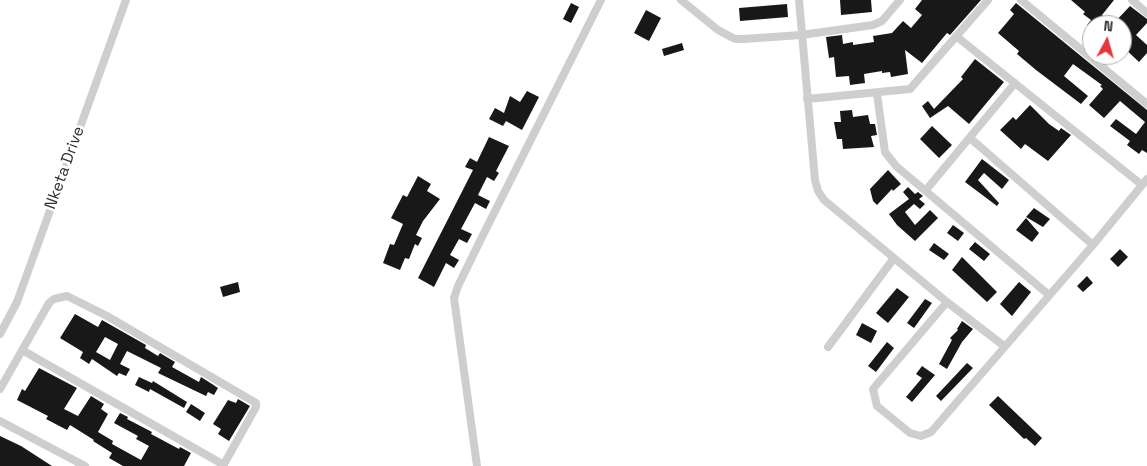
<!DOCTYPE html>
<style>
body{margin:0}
#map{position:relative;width:1147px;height:466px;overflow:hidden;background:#fff;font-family:"Space Grotesk",sans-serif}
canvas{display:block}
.north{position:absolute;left:1082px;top:15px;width:50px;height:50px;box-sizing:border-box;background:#fff;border:1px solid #adadad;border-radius:50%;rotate:6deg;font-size:14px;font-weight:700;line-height:20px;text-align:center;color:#313131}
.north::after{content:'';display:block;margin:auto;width:18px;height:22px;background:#e33739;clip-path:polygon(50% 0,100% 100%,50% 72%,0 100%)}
</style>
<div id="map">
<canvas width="1147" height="466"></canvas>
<div class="north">N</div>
</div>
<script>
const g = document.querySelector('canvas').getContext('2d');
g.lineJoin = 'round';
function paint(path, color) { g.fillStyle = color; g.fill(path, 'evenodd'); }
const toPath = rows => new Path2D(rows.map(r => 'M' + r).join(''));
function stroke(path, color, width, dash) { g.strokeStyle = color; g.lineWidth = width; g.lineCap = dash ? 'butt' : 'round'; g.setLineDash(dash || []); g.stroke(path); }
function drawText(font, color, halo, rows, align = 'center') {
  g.font = font + ' "Space Grotesk",sans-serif'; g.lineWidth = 5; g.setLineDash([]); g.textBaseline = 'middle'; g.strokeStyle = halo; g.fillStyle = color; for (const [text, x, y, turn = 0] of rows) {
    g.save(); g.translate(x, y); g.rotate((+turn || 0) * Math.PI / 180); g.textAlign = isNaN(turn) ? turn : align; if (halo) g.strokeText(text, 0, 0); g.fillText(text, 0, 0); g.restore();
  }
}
const building = toPath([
 [840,0,871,0,872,12,841,15],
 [922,0,981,0,950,35,947,33,922,63,905,50,908,74,891,77,890,72,882,73,882,71,864,74,865,83,850,85,849,76,836,77,834,57,829,58,826,37,842,35,843,44,853,42,853,45,874,42,873,36,892,33,903,21,911,28,922,15,915,9],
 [1071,0,1114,0,1102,15,1113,24,1130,6,1147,19,1147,23,1136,35,1147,45,1147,53,1139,62,1122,46,1122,25,1087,25,1091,20,1083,14,1085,12],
 [571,3,579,7,571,23,563,19],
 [1016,3,1147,110,1147,153,1142,150,1139,154,1127,145,1130,141,1110,126,1116,119,1136,134,1145,122,1120,101,1104,118,1089,105,1103,89,1100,86,1102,85,1073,64,1064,76,1088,96,1081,104,1036,70,1017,54,1019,51,998,33,1014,14,1010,10],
 [787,4,788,17,740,21,739,8],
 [646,10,661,18,649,41,634,33],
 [682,43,684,50,664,56,662,49],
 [975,59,1004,82,969,124,948,106,930,118,922,106,928,101,934,109,963,79,961,77],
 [527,91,539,97,522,130,506,121,503,126,489,119,495,108,504,113,510,96,520,102],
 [1030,105,1049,124,1059,131,1061,128,1071,135,1048,161,1025,144,1021,149,1000,130,1013,117,1016,120],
 [852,110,853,117,868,115,870,124,875,124,877,135,871,136,874,147,843,149,842,139,837,139,834,122,841,122,840,111],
 [932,126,952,145,939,158,920,139],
 [489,137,509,146,496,171,499,173,494,181,487,177,478,195,490,201,486,209,475,203,461,229,472,234,467,243,459,239,450,255,459,260,454,268,446,263,434,287,418,278,473,170,465,167,470,158,477,162],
 [982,159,1009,180,1002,189,984,173,978,180,999,203,997,206,965,182],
 [888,170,901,184,893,191,892,189,877,205,873,201,870,189],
 [418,176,431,184,427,191,440,199,423,221,416,235,422,238,418,246,415,244,409,259,405,258,400,270,383,263,390,244,394,245,403,224,391,218,403,195,407,197],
 [908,187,915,194,918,192,923,196,919,199,925,204,920,209,914,204,905,212,915,225,930,210,938,218,915,241,897,225,889,214,909,199,903,192],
 [1034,208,1050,219,1043,227,1026,217],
 [1026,218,1039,233,1032,242,1016,230],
 [953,225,964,233,958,241,947,233],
 [975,242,990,254,984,261,969,249],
 [934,243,949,254,944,260,929,250],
 [1120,249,1128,257,1118,267,1110,259],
 [962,257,997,292,987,302,952,270],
 [1087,276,1093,283,1083,292,1077,286],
 [238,282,240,292,223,297,220,287],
 [1019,282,1031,292,1012,316,1000,304],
 [897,288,909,297,888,323,876,313],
 [925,299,932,303,914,328,907,323],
 [75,314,98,327,102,320,146,345,145,348,158,356,160,353,175,362,172,367,199,382,201,377,212,384,218,388,214,395,208,392,206,396,158,373,161,368,127,351,120,364,130,369,126,376,119,373,117,376,92,359,89,364,80,358,83,352,60,338],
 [105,337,118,344,110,360,96,352],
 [962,321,973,329,962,342,947,369,939,364,952,340,950,338,958,330,957,329],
 [862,323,877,331,871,343,856,335],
 [887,342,894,348,876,372,868,366],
 [967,363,973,368,941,401,936,396],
 [922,366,935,375,912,402,906,397,922,378,916,374],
 [39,368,77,388,64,409,78,416,91,396,104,404,101,409,108,414,98,432,113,441,112,444,141,460,149,446,136,439,138,436,114,423,120,413,128,417,127,419,152,432,151,434,179,449,180,447,191,453,184,466,123,466,109,458,112,453,93,441,94,440,70,425,67,430,46,419,48,416,17,400,22,389,25,391],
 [139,377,152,383,153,381,187,402,184,408,150,389,149,392,135,385],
 [998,396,1042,438,1035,446,1026,438,1024,439,989,405],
 [238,399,250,406,229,441,218,434,221,429,213,424,228,400,236,403],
 [191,404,205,413,200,421,186,412],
 [0,436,21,446,52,466,0,466]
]);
const street = toPath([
 [681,0,718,30,735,39,744,39,801,35,873,25,882,21,900,0],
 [799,0,815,180,818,191,824,200,947,302,1004,346],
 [1021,0,1147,104],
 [1132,0,1147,13],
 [956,36,1142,185],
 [877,94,885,152,896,166,1049,295],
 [807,99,910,89,988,0],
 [970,138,1093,245],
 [926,190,1015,83],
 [947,302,873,389,877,406,910,433,921,436,931,432,1093,245,1147,179],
 [0,334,17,302,126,0],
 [828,347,894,258],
 [22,350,224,465],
 [0,389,49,303,54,299,67,296,107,316,256,403,256,407,223,466],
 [0,421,85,466],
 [477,466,454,298,458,286,481,239,601,0]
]);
const streetNames = [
 ["Nketa Drive",65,168,-70]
];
paint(building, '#181818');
stroke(street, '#cecece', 8);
drawText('16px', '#313131', '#fff', streetNames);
</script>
